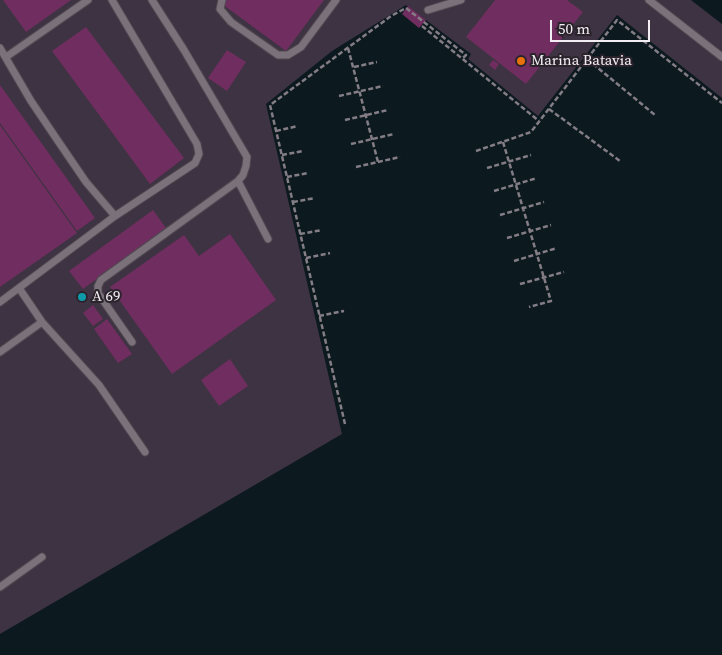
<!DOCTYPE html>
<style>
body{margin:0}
#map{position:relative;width:722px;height:655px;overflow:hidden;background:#352d36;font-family:"Source Serif 4",serif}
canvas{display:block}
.scale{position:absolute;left:550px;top:20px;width:100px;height:22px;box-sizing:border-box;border:2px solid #f3eef4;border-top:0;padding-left:6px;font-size:15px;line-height:18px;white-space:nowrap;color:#f3eef4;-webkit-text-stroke:4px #2b232c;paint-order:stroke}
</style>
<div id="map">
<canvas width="722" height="655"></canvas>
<div class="scale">50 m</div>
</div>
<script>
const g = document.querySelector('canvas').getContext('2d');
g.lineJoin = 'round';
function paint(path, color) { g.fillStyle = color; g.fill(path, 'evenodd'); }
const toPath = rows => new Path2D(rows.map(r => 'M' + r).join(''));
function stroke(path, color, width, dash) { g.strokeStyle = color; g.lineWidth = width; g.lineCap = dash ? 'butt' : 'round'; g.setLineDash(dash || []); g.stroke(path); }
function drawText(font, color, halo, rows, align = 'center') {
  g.font = font + ' "Source Serif 4",serif'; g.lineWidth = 4; g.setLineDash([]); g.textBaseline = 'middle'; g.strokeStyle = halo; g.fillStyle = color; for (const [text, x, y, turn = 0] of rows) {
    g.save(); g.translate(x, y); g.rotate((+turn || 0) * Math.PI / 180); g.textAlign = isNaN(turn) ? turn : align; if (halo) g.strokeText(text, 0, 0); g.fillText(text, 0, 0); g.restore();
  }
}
const industrial = toPath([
 [0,0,691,0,722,24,722,98,617,15,538,116,468,59,471,54,266,104,342,434,0,634]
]);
const water = toPath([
 [691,0,722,0,722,24],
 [406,5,471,54,468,59,538,116,617,15,722,98,722,655,0,655,0,634,342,434,266,104,332,51]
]);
const building = toPath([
 [3,0,71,0,26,32],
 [225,0,324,0,286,51,222,4],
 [495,0,567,0,583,12,526,84,466,37],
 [408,6,426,20,419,28,402,14],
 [86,27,184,158,150,184,52,51],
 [227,50,246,62,227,91,208,78],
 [493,60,499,64,495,70,489,65],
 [0,85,95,218,77,231,0,123],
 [0,125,77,233,0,287],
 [153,210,166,228,83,289,69,271],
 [230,234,276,300,172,374,110,287,184,235,199,256],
 [84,291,89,297,81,304,76,298],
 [93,305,103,319,93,326,83,313],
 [107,319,132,354,118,363,94,329],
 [230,359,248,386,219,406,201,380]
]);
const path = toPath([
 [422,26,539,121],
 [348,48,378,162],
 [587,59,655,115],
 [354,67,377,62],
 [339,96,383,86],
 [549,109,620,161],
 [345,120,388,110],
 [276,131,298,126],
 [503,142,551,301,529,307],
 [351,144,394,134],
 [476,151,531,132,617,20,722,103],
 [282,155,303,151],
 [356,167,400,157],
 [487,168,531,155],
 [287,177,308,173],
 [494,191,537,178],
 [293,202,315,198],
 [500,215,544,202],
 [300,234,322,230],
 [507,238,551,225],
 [306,258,330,253],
 [514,261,557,248],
 [520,284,564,272],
 [319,316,344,311],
 [345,424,270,105,391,16,406,8,466,55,462,59]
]);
const service = toPath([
 [222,0,220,9,231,22,278,55,288,55,301,47,336,0],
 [649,0,722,57],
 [428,10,461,0],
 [0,48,31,101,58,141,86,182,115,216],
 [6,57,88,0],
 [238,181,268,239],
 [19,288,42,322,99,385,145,452],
 [0,302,115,216,195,163,199,154,197,144,112,0],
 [132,342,98,293,98,286,101,280,238,181,243,175,246,166,247,157,184,50,152,0],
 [0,352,42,322],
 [0,587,42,557]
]);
const markers = [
 [521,61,5,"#e8710a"],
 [82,297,5,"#0f9aa8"]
];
const poiNames = [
 ["Marina Batavia",531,61],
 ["A 69",92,297]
];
paint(industrial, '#3e3342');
paint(water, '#0c1a20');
paint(building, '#702d60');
stroke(service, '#504951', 9);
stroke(path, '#847d85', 2.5, [5, 2.5]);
stroke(service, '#7a717b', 7);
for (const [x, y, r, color] of markers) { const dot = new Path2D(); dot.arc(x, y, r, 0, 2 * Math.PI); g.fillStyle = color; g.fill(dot); stroke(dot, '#2b232c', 2); }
drawText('15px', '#f3eef4', '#2b232c', poiNames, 'left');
</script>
